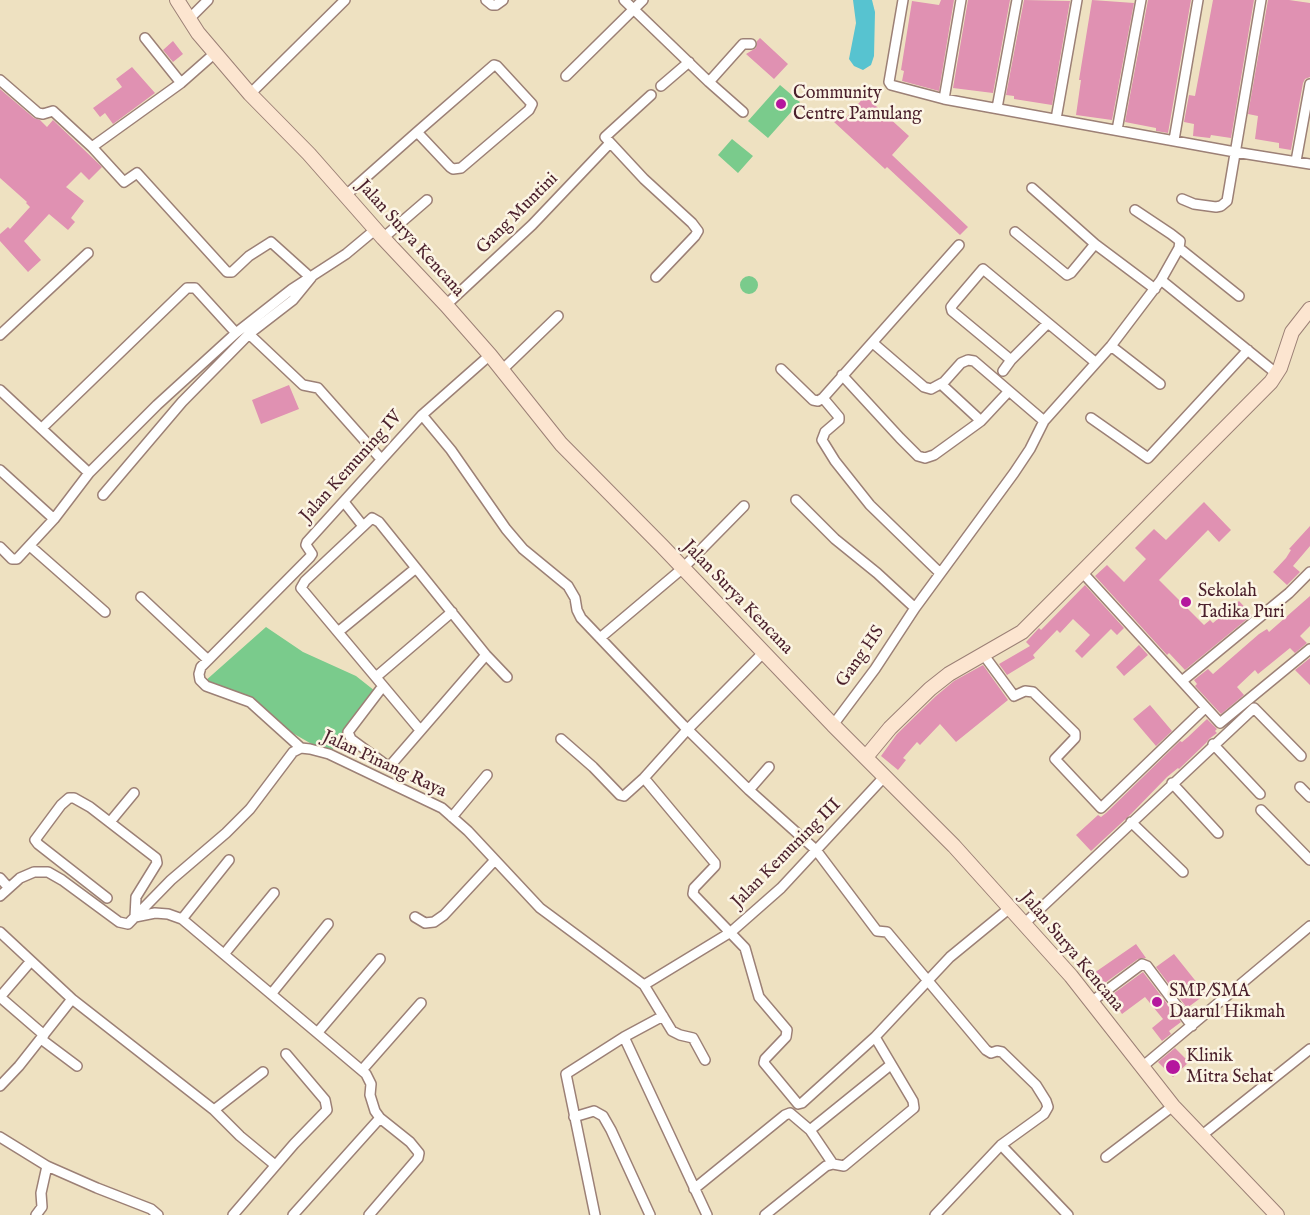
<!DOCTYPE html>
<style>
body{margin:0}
canvas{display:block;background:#eee1c1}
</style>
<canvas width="1310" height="1215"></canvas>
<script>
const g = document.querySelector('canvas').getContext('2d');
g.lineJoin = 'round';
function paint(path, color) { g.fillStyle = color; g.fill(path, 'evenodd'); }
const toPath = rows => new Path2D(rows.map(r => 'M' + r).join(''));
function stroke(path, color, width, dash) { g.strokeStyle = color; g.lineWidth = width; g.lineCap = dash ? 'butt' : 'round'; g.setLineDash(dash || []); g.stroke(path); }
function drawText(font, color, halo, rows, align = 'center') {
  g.font = font + ' "IM FELL English",serif'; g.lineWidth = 5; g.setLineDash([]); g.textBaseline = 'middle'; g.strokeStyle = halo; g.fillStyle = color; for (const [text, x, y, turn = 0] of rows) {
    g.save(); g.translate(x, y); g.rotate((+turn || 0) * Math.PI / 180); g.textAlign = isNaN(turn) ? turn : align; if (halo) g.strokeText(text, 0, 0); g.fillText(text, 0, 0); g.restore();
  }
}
const green = toPath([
 [780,85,800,102,768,138,748,121],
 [732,139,753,156,738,173,718,155],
 '740 285a9 9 0 1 1 18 0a9 9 0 1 1-18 0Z',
 [266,627,303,652,356,676,375,691,329,754,204,682]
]);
const water = toPath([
 [853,0,872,0,875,12,874,56,871,65,863,70,854,66,849,59,856,23]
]);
const building = toPath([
 [941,0,954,0,939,91,902,81,904,71,901,70,912,1,939,5],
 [968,0,1010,0,993,93,953,88],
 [1024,0,1070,1,1052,105,1014,99,1014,96,1006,95],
 [1092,0,1134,3,1112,120,1076,115,1081,80,1079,80],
 [1148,0,1191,0,1168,133,1156,131,1156,128,1125,122],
 [1213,0,1254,0,1231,138,1211,135,1210,138,1193,136,1194,124,1184,122,1189,95,1195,96],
 [1268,0,1289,0,1310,3,1310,77,1305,79,1303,83,1291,150,1279,148,1279,143,1255,139,1258,116,1248,114],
 [760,38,788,64,774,79,746,54,756,48,757,41],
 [173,41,183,54,173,62,163,50],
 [132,67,155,93,113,124,105,113,100,117,93,108,122,87,116,79],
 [0,89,34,118,40,120,47,127,53,120,102,167,89,180,81,172,66,187,84,201,71,218,75,222,68,230,49,214,24,241,41,260,28,272,0,241,0,234,8,227,10,229,30,207,26,203,27,202,0,178],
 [865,96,909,136,892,155,968,227,960,235,887,167,885,169,834,122,842,114,846,118],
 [289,385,299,409,261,424,252,400],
 [1204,502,1231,530,1219,542,1208,530,1159,580,1204,625,1210,620,1213,623,1239,601,1252,615,1185,670,1169,653,1167,655,1095,576,1107,565,1124,582,1146,559,1135,548,1154,529,1166,540],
 [1310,526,1310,546,1293,566,1300,572,1287,585,1273,572,1286,558,1291,550,1289,549],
 [1085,585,1124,628,1117,635,1111,629,1082,658,1075,651,1090,635,1073,619,1060,633,1057,630,1033,655,1035,658,1007,675,999,664,1030,646,1026,642,1039,628,1041,630],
 [1310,596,1310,626,1300,636,1307,643,1295,653,1290,648,1258,674,1255,670,1237,687,1244,695,1221,714,1195,686,1197,684,1194,680,1208,669,1213,674,1259,634,1267,629,1269,632],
 [1139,645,1148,655,1124,676,1116,667],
 [1310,658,1310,685,1295,670],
 [983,665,1008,700,956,742,940,724,920,745,917,742,903,758,906,760,898,770,881,756,897,734,936,696,954,681],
 [1150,705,1172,731,1156,746,1133,719],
 [1207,719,1217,729,1215,731,1217,733,1209,739,1206,743,1179,769,1178,768,1167,777,1131,814,1091,851,1076,835,1098,815,1101,817,1106,813,1180,741,1182,742,1188,737],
 [1136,944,1146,958,1138,959,1102,985,1094,973],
 [1174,954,1206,994,1187,1008,1156,967],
 [1143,972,1181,1022,1169,1031,1171,1034,1162,1041,1152,1028,1163,1019,1145,997,1122,1014,1110,996],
 [1175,1048,1189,1062,1173,1077,1158,1062]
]);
const street = toPath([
 [486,0,492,5,496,5,503,0],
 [624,0,709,82,743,112],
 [903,0,889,82,891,85,944,99,1235,152,1310,164],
 [189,19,208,0],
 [145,38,181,83],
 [566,76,643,0],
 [0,80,38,113,43,114,53,111,92,147,181,83,215,53],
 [709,82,743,44,751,44],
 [661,86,689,62],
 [250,94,345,0],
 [651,95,605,137,644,179,692,223,698,231,695,236,656,277],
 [944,99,961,0],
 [997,108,1017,0],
 [1056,119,1077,0],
 [1117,130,1141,0],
 [1174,140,1198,0],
 [92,147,124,182,137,173,227,272,232,272,249,256,271,242,311,278,293,300,249,334,182,402,103,495],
 [1296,161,1310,84],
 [1032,188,1095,244,1155,289],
 [346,195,417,132,494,65,497,66,532,104,529,110,461,168,453,169,450,167,417,132],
 [1182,199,1194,204,1216,207,1221,206,1227,201,1261,0],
 [1015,232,1067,275,1071,273,1095,244],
 [383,238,427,200],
 [1179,248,1239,296],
 [1161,280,1277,374],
 [446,305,532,225,610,143],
 [249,334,303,385,318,388,381,459],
 [0,335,88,253],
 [873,343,924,387,931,389,944,382,961,363,968,360,974,361,1044,421],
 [1111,346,1160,384],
 [1011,360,952,311,951,307,954,303,983,269,1095,362],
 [781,369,813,400,818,401,823,398,959,245],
 [501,371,558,316],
 [1003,371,1011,360,1048,323],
 [842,375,900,438,918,456,925,458,934,455,981,421,1009,391],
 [941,384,981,421],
 [0,390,89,473],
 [823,398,839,417,839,420,825,432,822,440,835,461,870,505,940,573],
 [422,415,451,450,506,529,523,549,568,586,575,598,577,610,581,618,683,725,749,790,816,850,877,931,887,932,986,1050,991,1053,997,1051,1002,1052,1036,1085,1046,1101,1048,1107,1044,1114,1001,1145,935,1215],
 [1091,418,1148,458,1248,350],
 [42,428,187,288,195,288,236,333],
 [0,470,54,519],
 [796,500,835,539,877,573,915,608],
 [344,502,363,526],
 [30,546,105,612],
 [0,547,12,559,17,559,54,519,89,473,157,405,236,333,292,289,346,254,376,229],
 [1082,572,1220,723,1310,649],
 [141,597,208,660,201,667,199,674,200,680,206,686,250,702,301,748],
 [338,632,416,568],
 [600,638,683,568,744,506],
 [983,654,1014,696,1025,691,1033,692,1075,733,1075,738,1055,759,1101,808,1205,708],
 [208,660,310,557,312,554,306,545,307,542,422,415,490,355],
 [376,677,452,612],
 [1182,681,1289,593,1310,572],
 [383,686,348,732,351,739,389,767,486,655],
 [833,725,875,669,915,608,1014,473,1030,449,1044,421,1111,346,1161,280,1179,248,1180,241,1171,234,1135,210],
 [420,730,301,588,305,581,372,518,379,522,486,655,507,677],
 [561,739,593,767,620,795,624,796,644,778,687,730,763,653],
 [1213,744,1260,794],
 [644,778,715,863,715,866,694,888,693,894,745,948,759,997,787,1030,786,1037,765,1059,764,1063,798,1104,802,1103,875,1037,950,957,1011,907],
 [1172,783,1218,833],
 [1300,787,1310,797],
 [749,790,769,767],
 [1261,810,1310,860],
 [452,817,487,775],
 [110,822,134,793],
 [1131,822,1183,872],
 [0,878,8,887],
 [0,896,20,878,34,872,48,872,62,880,119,922,128,924,171,880,226,833,250,809,293,752,301,748,310,749,329,754,442,808,468,831,540,908,644,985,672,1031,680,1035,693,1038,705,1060],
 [107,898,38,844,35,840,61,805,69,798,74,798,90,807,156,858,157,863,136,897,135,917],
 [135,917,155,913,168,914,182,919,366,1074,371,1084,370,1095,375,1111,380,1118,410,1142,419,1153,418,1158,369,1215],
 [415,917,425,923,434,922,444,915,495,860],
 [182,919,229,860],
 [1025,923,1254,708,1301,756],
 [0,932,72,999,214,1110,240,1136,275,1165],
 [225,953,274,893],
 [31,961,0,997,44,1035],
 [644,985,731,932,781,888,885,776],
 [272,993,328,924],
 [1091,1002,1142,964,1147,966,1192,1026],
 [318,1032,380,959],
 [624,1037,707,1215],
 [41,1039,77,1066],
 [1142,1067,1310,926],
 [362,1070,421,1003],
 [0,1086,19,1066,72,999],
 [214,1110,263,1072],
 [574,1117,594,1111,603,1116,611,1130,650,1215],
 [810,1130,888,1067],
 [1201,1136,1310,1049],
 [0,1137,47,1166,97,1188,151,1209,158,1215],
 [1001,1145,1068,1215],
 [1106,1157,1173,1106],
 [694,1189,785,1115,790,1113,810,1130,833,1164],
 [36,1215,42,1207,41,1193,47,1166],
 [233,1215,294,1144,327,1110,325,1100,286,1054],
 [293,1215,380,1118],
 [595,1215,566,1074,624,1037,663,1016],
 [765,1215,826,1166,833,1164,844,1166,850,1161,914,1108,913,1101,875,1037]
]);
const secondary = toPath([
 [177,0,198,33,250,94,309,154,383,238,446,305,490,355,561,444,662,546,833,725,954,846,1071,976,1173,1106,1277,1215],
 [866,757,890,728,930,689,949,674,1022,632,1082,572,1271,382,1280,368,1292,332,1310,309]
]);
const markers = [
 [781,104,6,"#b5179e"],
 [1186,602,6,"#b5179e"],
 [1157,1002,6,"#b5179e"],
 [1173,1067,8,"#b5179e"]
];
const poiNames = [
 ["Community",793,94],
 ["Centre Pamulang",793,115],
 ["Sekolah",1198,592],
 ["Tadika Puri",1198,613],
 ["SMP/SMA",1169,992],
 ["Daarul Hikmah",1169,1013],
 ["Klinik",1186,1057],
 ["Mitra Sehat",1186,1078]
];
const streetNames = [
 ["Gang Muntini",518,214,-45],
 ["Jalan Surya Kencana",410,239,48],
 ["Jalan Kemuning IV",352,467,-48],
 ["Jalan Surya Kencana",737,598,46],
 ["Gang HS",861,657,-55],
 ["Jalan Pinang Raya",384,765,25],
 ["Jalan Kemuning III",787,854,-45],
 ["Jalan Surya Kencana",1071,952,50]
];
paint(green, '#7acb8c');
paint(water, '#57c3d0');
paint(building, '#e091b2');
stroke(street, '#9c8076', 12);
stroke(secondary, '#9c8076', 16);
stroke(street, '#fff', 9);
stroke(secondary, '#fce5d0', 14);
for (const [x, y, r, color] of markers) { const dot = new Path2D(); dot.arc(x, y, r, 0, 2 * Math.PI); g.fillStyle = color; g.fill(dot); stroke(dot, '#fcf5e5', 2); }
drawText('18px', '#4a1f2b', '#fcf5e5', poiNames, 'left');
drawText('18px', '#4a1f2b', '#fcf5e5', streetNames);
</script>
